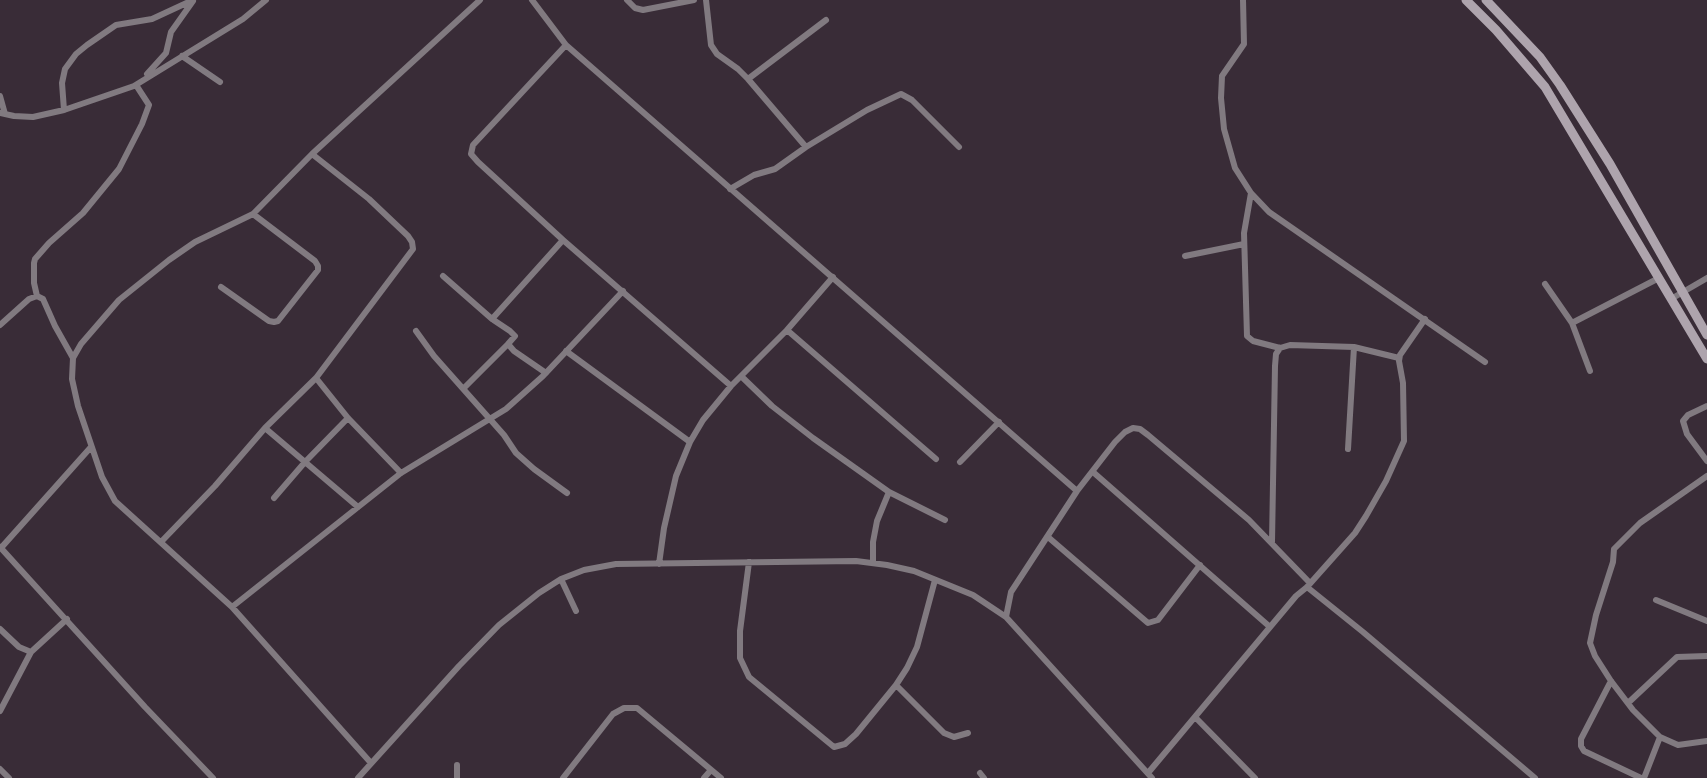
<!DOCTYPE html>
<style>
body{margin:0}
canvas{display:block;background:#392c37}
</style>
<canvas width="1707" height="778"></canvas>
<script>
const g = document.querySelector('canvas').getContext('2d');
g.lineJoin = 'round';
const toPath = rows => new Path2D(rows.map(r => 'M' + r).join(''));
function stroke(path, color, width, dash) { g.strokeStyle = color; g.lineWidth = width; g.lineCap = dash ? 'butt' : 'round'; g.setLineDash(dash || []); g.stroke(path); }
const minor = toPath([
 [532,0,566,45,1077,491],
 [627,0,635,8,643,10,694,0],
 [706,0,711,45,717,54,738,69,748,79,806,147],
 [1243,0,1244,44,1222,76,1221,98,1224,129,1235,168,1251,193,1269,212,1485,362],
 [566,45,473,145,471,154,478,162,563,240,731,386],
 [182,56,220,82],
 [147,74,166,53,171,32,193,1],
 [748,79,826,20],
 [0,96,5,114],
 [64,110,62,83,65,69,76,54,87,45,116,25,152,19,193,0],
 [0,113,14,116,33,117,64,110,134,86,243,19,266,0],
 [730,189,754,175,775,169,806,147,867,110,901,94,912,100,959,147],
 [1251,193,1244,233,1247,336,1253,341,1280,348,1290,345,1354,347,1399,358],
 [1185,256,1244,244],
 [443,276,492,319,510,331,515,336,508,344,514,351,546,373],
 [1545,284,1572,323,1590,371],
 [221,287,269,321,274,322,278,321,318,270,318,266,315,261,253,214],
 [37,296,34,283,34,263,35,259,49,243,83,213,119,169,142,124,149,105,136,85],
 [1671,299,1707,278],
 [492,319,563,240],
 [1572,323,1659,278],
 [0,325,29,299,37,296,43,299,55,326,73,358],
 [787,330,936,459],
 [416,331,434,356,504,435,516,453,534,469,567,493],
 [566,351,690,442],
 [742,377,772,406,813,438,889,492,945,520],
 [316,378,348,418,401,473],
 [464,388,508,344],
 [1707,406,1688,415,1683,421,1687,434,1707,461],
 [265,428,358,507],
 [1348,449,1354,347],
 [960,462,999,422],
 [1093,472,1270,627],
 [1707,476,1640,523,1614,549,1613,562,1596,615,1590,643,1595,656,1611,681,1633,710,1660,737,1678,745,1707,741],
 [274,498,305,462,348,418],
 [1048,537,1148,623,1158,620,1200,565],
 [161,542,215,486,265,428,316,378,413,249,412,242,408,236,369,199,312,154],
 [1272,542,1275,366,1276,354,1280,348],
 [0,547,145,707,213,778],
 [1,548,91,447],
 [749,562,740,631,740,658,749,677,834,747,845,744,856,734,896,685,907,668,917,647,935,580],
 [873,563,873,542,877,521,889,492],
 [659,564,664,528,676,476,690,442,703,420,731,386,787,330,833,277],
 [561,579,576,611],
 [1307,587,1363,632,1535,778],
 [1656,600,1707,621],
 [232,607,401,473,506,409,543,376,623,291],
 [1006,617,1011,592,1077,491,1115,442,1125,432,1133,428,1140,429,1148,435,1249,520,1309,582],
 [0,629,19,647,31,652],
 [1611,681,1581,739,1581,746,1584,751,1641,778],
 [896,685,944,733,954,737,968,733],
 [1628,703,1677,657,1707,656],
 [0,711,31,652,67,619],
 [1195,717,1255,778],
 [371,763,232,607,115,501,102,477,78,406,72,379,73,358,81,344,119,300,169,260,195,242,253,214,312,154,480,0],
 [0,769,9,778],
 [980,773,984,778],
 [1148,773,1296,596,1307,587,1355,533,1366,516,1386,481,1404,441,1403,383,1399,361,1400,355,1425,319],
 [358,778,459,666,499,625,539,593,561,579,584,570,616,564,856,561,887,565,914,571,973,595,1006,617,1152,778],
 [457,778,457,765],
 [563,778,613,714,624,708,637,708,721,778],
 [704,778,711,770],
 [1644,778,1660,737]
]);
const secondary = toPath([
 [1466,0,1496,30,1545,87,1707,359],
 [1486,0,1540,57,1560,85,1610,164,1707,335]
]);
stroke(minor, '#817a80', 6);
stroke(secondary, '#aea4ad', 9);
</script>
